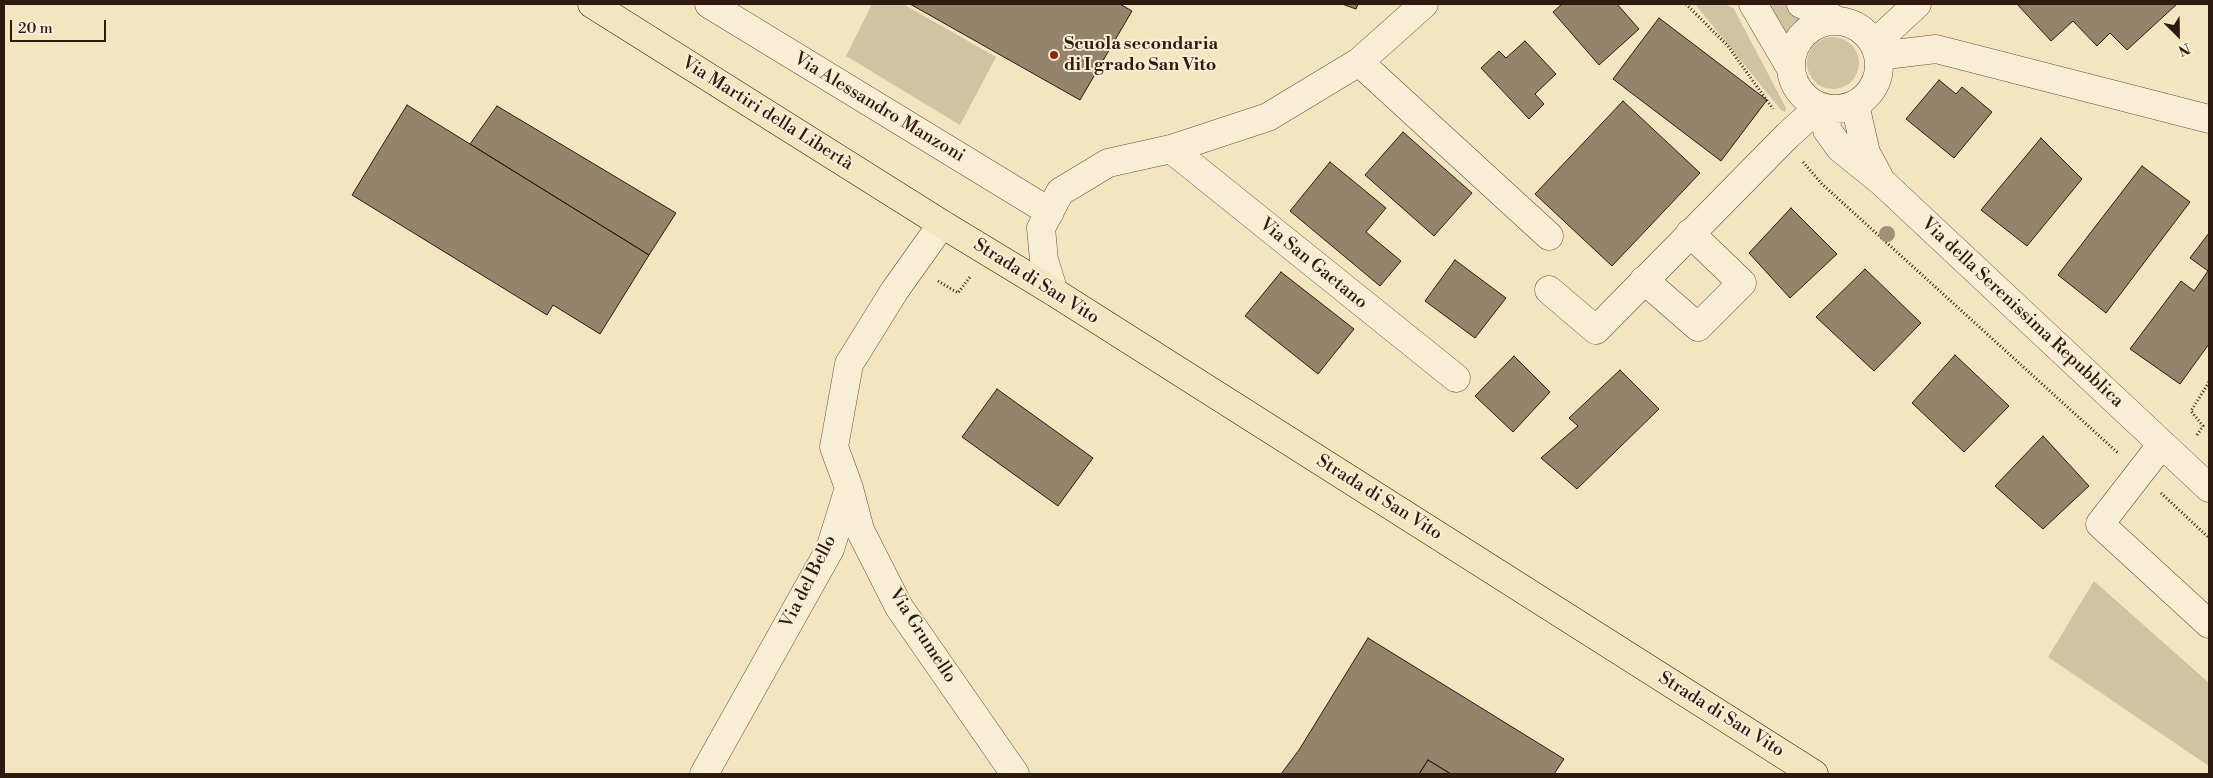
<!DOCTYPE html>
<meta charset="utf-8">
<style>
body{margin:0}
#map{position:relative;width:2213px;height:778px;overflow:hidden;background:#f2e5bf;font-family:"Libre Bodoni",serif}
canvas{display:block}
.frame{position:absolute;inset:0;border:5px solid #301a10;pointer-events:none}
.north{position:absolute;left:2153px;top:10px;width:50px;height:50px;-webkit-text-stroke:4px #f7eed5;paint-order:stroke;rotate:157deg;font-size:14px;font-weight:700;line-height:20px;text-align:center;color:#301a10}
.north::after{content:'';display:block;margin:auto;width:18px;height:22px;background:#301a10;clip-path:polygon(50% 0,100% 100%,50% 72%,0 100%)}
.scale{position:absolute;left:10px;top:20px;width:96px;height:22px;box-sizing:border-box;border:2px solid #301a10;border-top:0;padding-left:6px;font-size:15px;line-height:18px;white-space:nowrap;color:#301a10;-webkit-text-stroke:4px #f7eed5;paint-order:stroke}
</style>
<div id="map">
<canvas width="2213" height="778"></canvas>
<div class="frame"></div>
<div class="north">N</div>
<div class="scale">20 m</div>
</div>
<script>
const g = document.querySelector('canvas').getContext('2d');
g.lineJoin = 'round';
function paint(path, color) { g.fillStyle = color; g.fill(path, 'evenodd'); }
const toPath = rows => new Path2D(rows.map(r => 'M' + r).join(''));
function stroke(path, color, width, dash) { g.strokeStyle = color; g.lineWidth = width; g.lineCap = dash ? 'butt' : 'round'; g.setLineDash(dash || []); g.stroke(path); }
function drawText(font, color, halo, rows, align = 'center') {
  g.font = font + ' "Libre Bodoni",serif'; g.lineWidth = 4; g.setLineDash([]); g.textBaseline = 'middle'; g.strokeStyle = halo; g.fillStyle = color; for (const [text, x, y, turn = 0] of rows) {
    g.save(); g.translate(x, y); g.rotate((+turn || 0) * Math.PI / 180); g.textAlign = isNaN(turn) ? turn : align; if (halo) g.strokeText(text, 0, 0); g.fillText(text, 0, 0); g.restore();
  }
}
const green = toPath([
 [872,4,903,4,996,57,960,125,846,56],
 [1695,4,1726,4,1734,9,1786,108,1785,112,1781,110],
 [1767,4,1785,4,1809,16,1787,37],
 '1807 63a26 26 0 1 1 52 0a26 26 0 1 1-52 0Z',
 [2094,581,2209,683,2209,766,2048,657]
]);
const building = toPath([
 [910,4,1120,4,1132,11,1080,100,910,4],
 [1342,4,1358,4,1356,9,1342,4],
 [1562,4,1617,4,1639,29,1599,65,1553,12,1562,4],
 [2017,4,2177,4,2127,50,2110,33,2097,46,2073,21,2051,41,2017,4],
 [1659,18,1767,100,1721,161,1613,79,1659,18],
 [1525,41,1556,74,1535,94,1544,104,1529,119,1481,68,1499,51,1506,58,1525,41],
 [1939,80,1956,94,1962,87,1992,112,1954,158,1906,119,1939,80],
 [1623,101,1700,173,1612,266,1535,194,1623,101],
 [407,105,649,255,600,334,553,305,547,315,352,195,407,105],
 [497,106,676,213,649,255,470,144,497,106],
 [1403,132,1472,193,1434,236,1365,175,1403,132],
 [2041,138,2082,179,2027,246,1981,210,2041,138],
 [1330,162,1386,208,1366,232,1401,261,1380,286,1290,211,1330,162],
 [2142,166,2190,202,2106,313,2058,275,2142,166],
 [1791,208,1837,254,1790,298,1749,253,1791,208],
 [2209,233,2209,344,2180,384,2130,349,2181,281,2194,291,2208,271,2190,258,2209,233],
 [1455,260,1506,298,1475,338,1425,301,1455,260],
 [1865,269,1921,323,1874,371,1816,317,1865,269],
 [1281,272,1354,329,1318,374,1245,316,1281,272],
 [1955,355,2009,406,1964,452,1912,403,1955,355],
 [1514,356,1550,392,1513,432,1475,396,1514,356],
 [1620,370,1659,409,1577,489,1541,458,1578,426,1569,418,1620,370],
 [997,389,1093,458,1058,506,962,437,997,389],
 [2043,436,2089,486,2043,529,1995,486,2043,436],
 [1368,638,1564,759,1554,774,1451,774,1428,760,1419,774,1281,774,1299,750,1368,638],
 [1428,760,1451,774,1419,774,1428,760]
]);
const path = toPath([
 [1686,4,1728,46,1773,109],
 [1803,162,1822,184,2118,453],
 [938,281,958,293,970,277],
 [2197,435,2203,426,2191,411,2209,382],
 [2161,493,2209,538]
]);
const minor = toPath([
 [709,4,1050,212],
 [1753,4,1790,67],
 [1801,4,1839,21],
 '1791 65a44 44 0 1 1 88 0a44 44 0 1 1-88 0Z',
 [1874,44,1917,4],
 [1878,56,1936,49,2209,119],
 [1359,62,1549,236],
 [1858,103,1856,109,1866,153,1879,177],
 [1826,108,1827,130,1840,148,1882,182,2209,488],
 [1171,149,1456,378],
 [1644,280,1698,327,1742,283,1690,233],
 [1549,290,1596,330,1788,135,1819,107],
 [1054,292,1044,260,1041,228,1060,192,1108,163,1171,149,1268,117,1359,62,1424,4],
 [2162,444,2100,524,2209,624],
 [849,488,860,530,899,607,1015,774],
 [704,774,830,549,849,488,834,447,849,364,895,290,942,224]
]);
const major = toPath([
 [592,4,942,224,1054,292,1814,774]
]);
const trees = [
 [1887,234]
];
const markers = [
 [1054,55,5,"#8f2418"]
];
const poiNames = [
 ["Scuola secondaria",1064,45],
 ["di I grado San Vito",1064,66]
];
const streetNames = [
 ["Via Alessandro Manzoni",879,108,31],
 ["Via Martiri della Libertà",767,114,32],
 ["Via San Gaetano",1313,264,39],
 ["Strada di San Vito",1036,282,32],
 ["Via della Serenissima Repubblica",2022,313,43],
 ["Strada di San Vito",1379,498,32],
 ["Via del Bello",809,582,-63],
 ["Via Grumello",922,636,57],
 ["Strada di San Vito",1721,715,32]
];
paint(green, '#d1c2a1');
paint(building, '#95846b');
stroke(building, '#301a10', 1);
stroke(minor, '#604d3c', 29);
stroke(major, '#301a10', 29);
stroke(path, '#301a10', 3, [1, 2.5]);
stroke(minor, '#f7eed5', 28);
stroke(major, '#f2e5bf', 28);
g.fillStyle = '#a29177';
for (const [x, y] of trees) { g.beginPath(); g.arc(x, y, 8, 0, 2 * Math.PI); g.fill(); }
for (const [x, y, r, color] of markers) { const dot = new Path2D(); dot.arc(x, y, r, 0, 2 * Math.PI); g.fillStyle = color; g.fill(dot); stroke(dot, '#f7eed5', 2); }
drawText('bold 18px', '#301a10', '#f7eed5', poiNames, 'left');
drawText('18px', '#301a10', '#f7eed5', streetNames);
</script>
